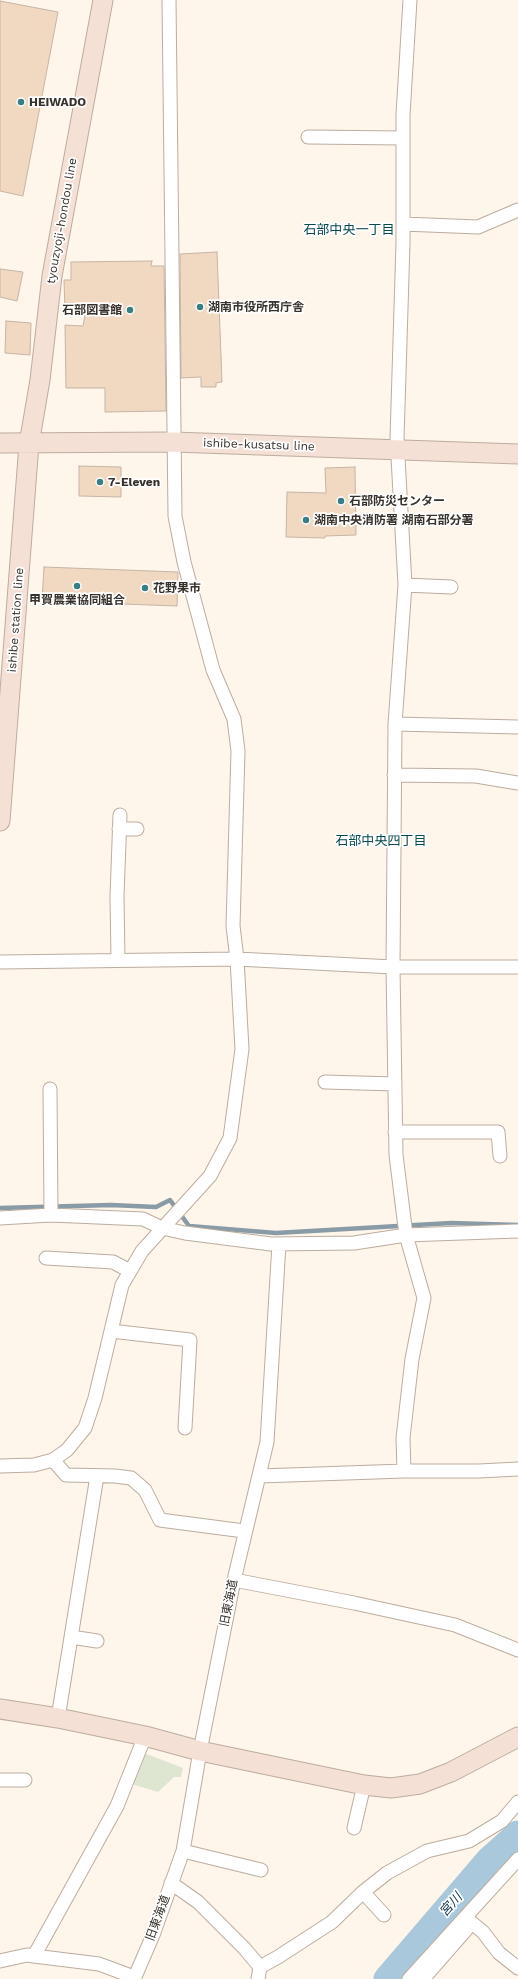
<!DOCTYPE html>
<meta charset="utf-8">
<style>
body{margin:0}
canvas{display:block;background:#fef5eb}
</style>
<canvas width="518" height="1979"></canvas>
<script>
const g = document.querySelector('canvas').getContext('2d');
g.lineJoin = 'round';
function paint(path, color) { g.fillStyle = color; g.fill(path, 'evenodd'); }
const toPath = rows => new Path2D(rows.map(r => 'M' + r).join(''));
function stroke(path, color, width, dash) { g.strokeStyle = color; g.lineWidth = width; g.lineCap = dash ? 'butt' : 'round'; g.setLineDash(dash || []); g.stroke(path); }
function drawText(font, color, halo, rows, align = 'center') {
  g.font = font + ' "Work Sans","Noto Sans JP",sans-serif'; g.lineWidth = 3.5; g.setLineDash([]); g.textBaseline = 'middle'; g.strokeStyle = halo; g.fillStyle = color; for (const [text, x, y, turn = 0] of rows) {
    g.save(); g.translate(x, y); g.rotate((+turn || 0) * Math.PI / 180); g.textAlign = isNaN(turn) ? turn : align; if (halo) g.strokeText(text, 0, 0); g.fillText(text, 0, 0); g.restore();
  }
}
const green = toPath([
 [144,1753,183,1768,181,1777,174,1777,158,1792,131,1784]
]);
const stream = toPath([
 [0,1208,111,1205,156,1207,170,1200,189,1226,276,1233,451,1223,518,1225]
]);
const river = toPath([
 [387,1979,489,1860,518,1834]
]);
const building = toPath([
 [0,1,58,12,23,196,0,191,0,1],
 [217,252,222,382,216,383,216,387,201,387,201,377,181,378,180,254,217,252],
 [152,261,151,266,164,266,166,411,105,412,105,388,66,388,65,325,83,326,85,315,65,311,64,280,71,280,71,262,152,261],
 [0,269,23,272,17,301,0,297,0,269],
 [6,321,31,323,30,355,5,353,6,321],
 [79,466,121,467,121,497,79,496,79,466],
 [355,467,356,535,325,536,325,538,286,537,287,492,326,493,325,468,355,467],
 [44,567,178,572,177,606,42,601,44,567]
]);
const street = toPath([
 [308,137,403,138],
 [403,224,478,227,518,210],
 [405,585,451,587],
 [395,724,518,727],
 [394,775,476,776,518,783],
 [119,829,137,829],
 [118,960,117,896,120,815],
 [0,962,237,959,393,967,518,967],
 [325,1082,395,1084],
 [50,1089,51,1215],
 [395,1132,498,1132,500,1156],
 [0,1218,51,1215,143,1219,162,1228,185,1233,271,1244,354,1243,406,1235,518,1231],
 [46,1258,113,1262,130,1271],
 [111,1331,190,1340,185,1428],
 [53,1460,66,1475,115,1476,131,1478,145,1490,160,1520,244,1531],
 [0,1466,34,1465,53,1460,67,1450,85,1428,95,1398,122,1285,142,1251,210,1176,230,1138,242,1049,237,959,233,926,238,751,234,719,213,670,184,562,175,516,169,0],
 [404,1471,403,1438,412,1359,424,1298,406,1235,396,1155,393,967,395,724,405,585,397,439,403,243,403,115,410,0],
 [260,1476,404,1471,479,1471,518,1469],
 [234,1580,354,1603,455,1625,518,1650],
 [71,1637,97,1641],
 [58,1718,97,1476],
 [0,1780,25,1780],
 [354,1828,364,1785],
 [183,1851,261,1870],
 [171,1883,198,1902,244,1948,260,1967],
 [363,1892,384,1915],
 [466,1918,483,1932,499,1953,518,1968],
 [34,1956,117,1806,145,1736],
 [0,1961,27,1955,34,1956,99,1964,134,1977],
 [134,1979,153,1935,183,1851,200,1751,234,1580,267,1442,279,1244],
 [258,1979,260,1967,278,1957,332,1922,363,1892,387,1873,427,1851,469,1841,502,1821,518,1802],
 [409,1979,518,1859],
 [423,1979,472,1923]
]);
const secondary = toPath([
 [0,443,173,442,518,454],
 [0,821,29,444,40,380,52,276,103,0],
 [0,1709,58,1718,145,1736,200,1751,364,1785,391,1788,420,1784,451,1772,518,1737]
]);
const markers = [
 [21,102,4,"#377f85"],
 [200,307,4,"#377f85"],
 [130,310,4,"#377f85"],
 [100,482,4,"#377f85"],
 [341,501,4,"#377f85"],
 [306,520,4,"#377f85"],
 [77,586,4,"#377f85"],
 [145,588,4,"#377f85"]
];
const poiNames = [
 ["HEIWADO",29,102],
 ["湖南市役所西庁舎",208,307],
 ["石部図書館",122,310,"right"],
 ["7-Eleven",108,482],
 ["石部防災センター",349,501],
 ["湖南中央消防署 湖南石部分署",314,520],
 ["花野果市",153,588],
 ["甲賀農業協同組合",77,600,"center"]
];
const streetNames = [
 ["tyouzyoji-hondou line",62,221,-80],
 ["ishibe-kusatsu line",259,445,2],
 ["ishibe station line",16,620,-86],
 ["旧東海道",229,1603,-79],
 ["旧東海道",158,1918,-70]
];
const neighbourhoodNames = [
 ["石部中央一丁目",349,230],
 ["石部中央四丁目",381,841]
];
const waterNames = [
 ["宮川",451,1905,-49]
];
paint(green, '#dee6d1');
stroke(stream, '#889ba6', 4.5);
stroke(river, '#aac8db', 27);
paint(building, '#f1d8c0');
stroke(building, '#c5b5a6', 1);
stroke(street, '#bcad9e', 15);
stroke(secondary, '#bcad9e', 21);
stroke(street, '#fff', 13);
stroke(secondary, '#f5e0d6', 19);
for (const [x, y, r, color] of markers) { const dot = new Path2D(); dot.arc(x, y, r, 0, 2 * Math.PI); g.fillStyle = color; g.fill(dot); stroke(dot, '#fff', 1.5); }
drawText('bold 12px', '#37312b', '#fff', poiNames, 'left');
drawText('12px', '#37312b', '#fff', streetNames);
drawText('13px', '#07494e', '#fff', neighbourhoodNames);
drawText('italic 13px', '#0c344a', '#fff', waterNames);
</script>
